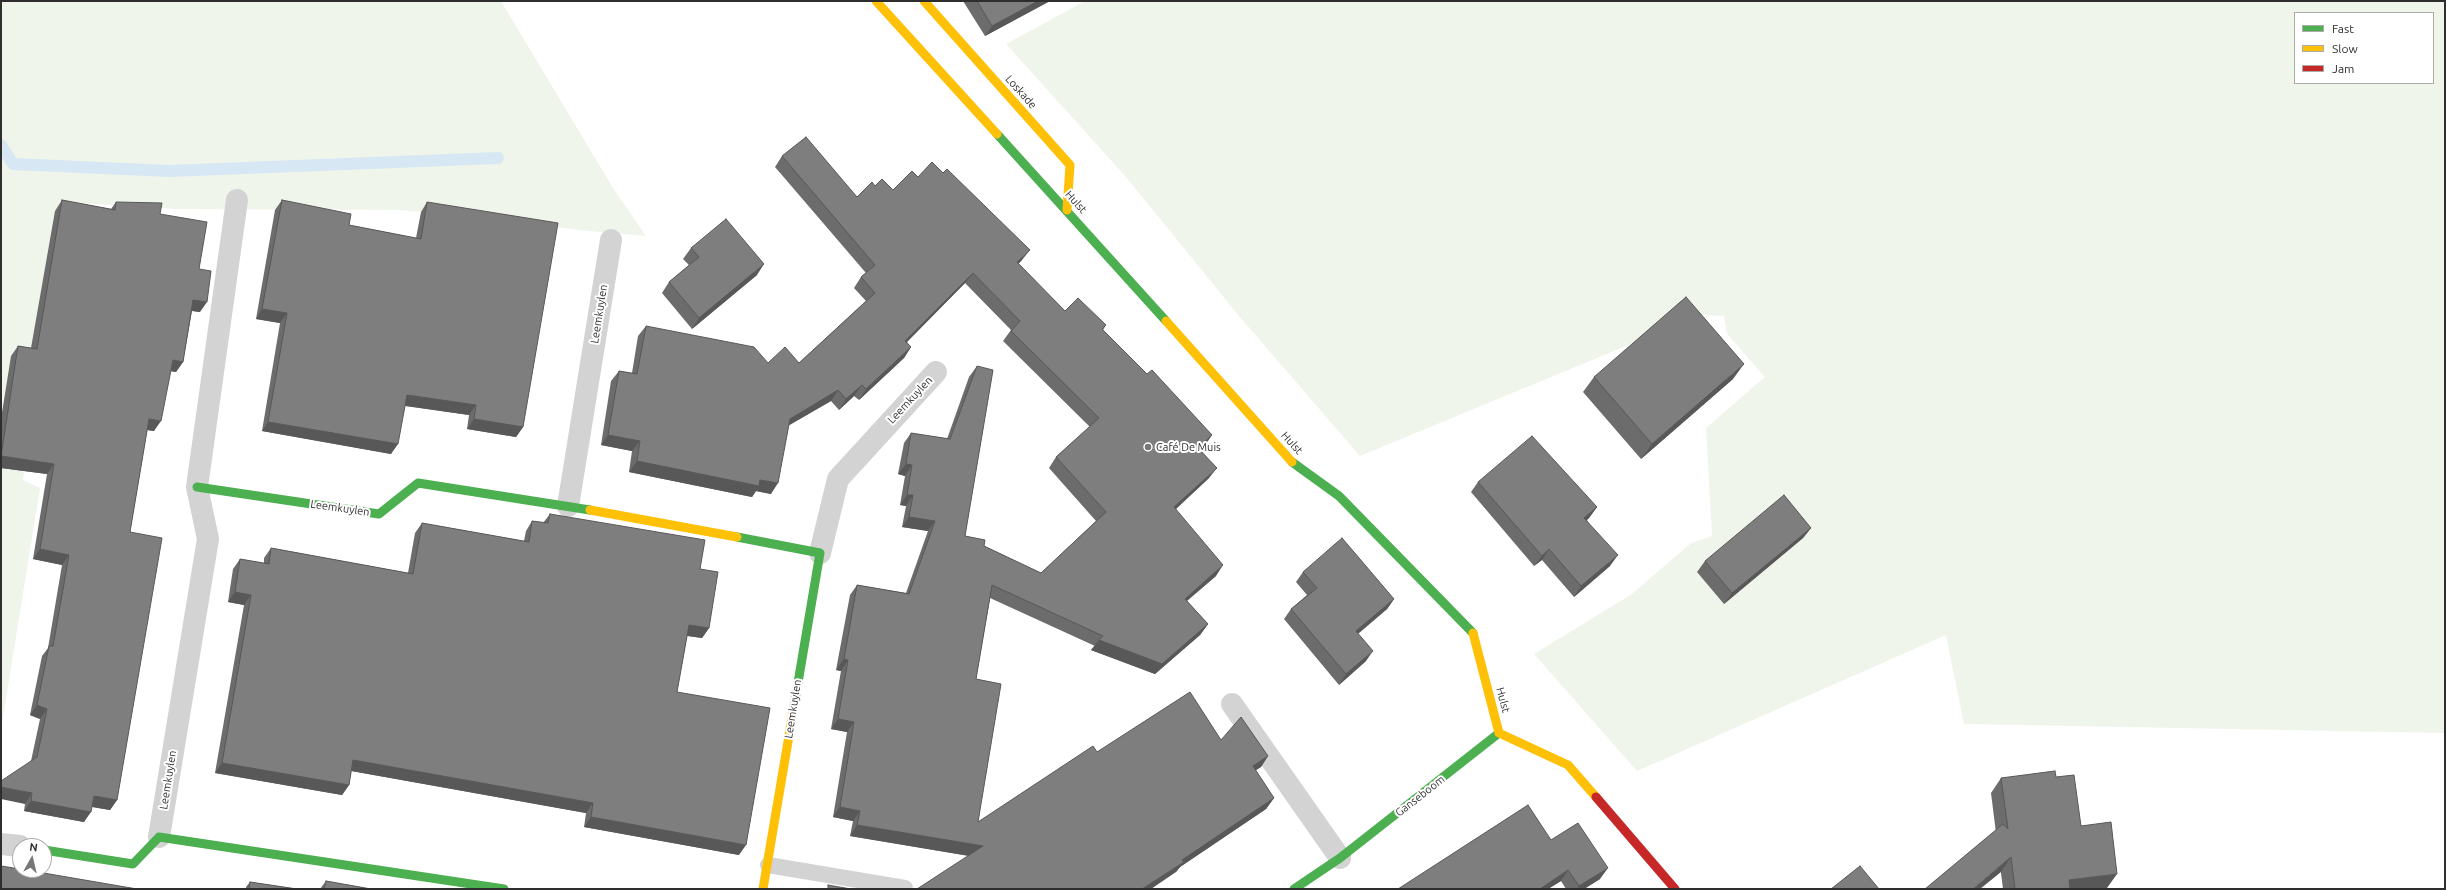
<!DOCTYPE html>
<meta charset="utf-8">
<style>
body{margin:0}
#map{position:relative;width:2446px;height:890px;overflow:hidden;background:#fff;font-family:Ubuntu,sans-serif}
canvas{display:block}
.frame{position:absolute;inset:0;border:2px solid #2e2e2e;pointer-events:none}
.legend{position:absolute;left:2294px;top:12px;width:140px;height:72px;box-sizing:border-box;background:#fff;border:1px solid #ababab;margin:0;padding:5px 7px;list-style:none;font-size:12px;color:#2e2e2e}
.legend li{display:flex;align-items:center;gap:8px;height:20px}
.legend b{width:20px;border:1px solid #ababab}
.north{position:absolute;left:12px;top:838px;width:40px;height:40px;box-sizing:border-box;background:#fff;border:1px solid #ababab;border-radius:50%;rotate:8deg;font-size:11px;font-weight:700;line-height:16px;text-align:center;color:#2e2e2e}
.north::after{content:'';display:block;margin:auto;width:14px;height:18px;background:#777;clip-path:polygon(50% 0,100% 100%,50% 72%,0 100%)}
</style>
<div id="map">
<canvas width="2446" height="890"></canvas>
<div class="frame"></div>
<ul class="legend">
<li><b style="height:5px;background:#4caf50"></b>Fast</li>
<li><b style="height:5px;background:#ffc107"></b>Slow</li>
<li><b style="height:5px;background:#c62828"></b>Jam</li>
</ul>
<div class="north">N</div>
</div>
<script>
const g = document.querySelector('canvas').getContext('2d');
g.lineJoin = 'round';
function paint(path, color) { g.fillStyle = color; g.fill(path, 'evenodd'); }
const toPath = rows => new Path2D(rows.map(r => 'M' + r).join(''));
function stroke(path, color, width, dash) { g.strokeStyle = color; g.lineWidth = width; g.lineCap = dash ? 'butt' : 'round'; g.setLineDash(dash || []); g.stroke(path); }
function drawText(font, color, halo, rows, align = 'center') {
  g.font = font + ' Ubuntu,sans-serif'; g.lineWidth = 4; g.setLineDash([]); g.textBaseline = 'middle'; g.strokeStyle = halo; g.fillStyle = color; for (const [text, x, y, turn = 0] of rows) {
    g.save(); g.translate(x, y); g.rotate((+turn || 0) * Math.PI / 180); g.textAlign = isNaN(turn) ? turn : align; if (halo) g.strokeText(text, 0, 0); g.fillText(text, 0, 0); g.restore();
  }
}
const green = toPath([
 [1,1,501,1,613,188,646,236,579,230,455,214,398,210,176,209,60,202,23,480,40,488,1,730],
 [1085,1,2445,1,2445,733,1964,724,1946,635,1637,771,1534,654,1632,594,1691,543,1712,536,1706,428,1765,377,1727,334,1724,316,1701,315,1360,456,1239,316,1126,177,1006,44],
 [2295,13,2433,13,2433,83,2295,83]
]);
const stream = toPath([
 [1,145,13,164,169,171,498,158]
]);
const lane = toPath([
 [768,865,905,888]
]);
const street = toPath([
 [568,506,611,240],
 [820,553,838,479,936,372],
 [1232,704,1340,858],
 [159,837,208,539,197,487,237,200],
 [1,844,20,846]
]);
const fast = toPath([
 [997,134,1166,321],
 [1292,462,1339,496,1473,633],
 [197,487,379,514,418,483,590,510],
 [737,537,820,553,793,712],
 [44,850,133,864,159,837,504,889],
 [1294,889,1340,858,1499,733]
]);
const slow = toPath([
 [876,1,997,134],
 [924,1,1070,165,1067,210],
 [1166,321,1292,462],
 [590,510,737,537],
 [1473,633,1499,733,1568,765,1596,797],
 [763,889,793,712]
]);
const jam = toPath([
 [1596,797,1675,889]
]);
const wall = toPath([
 [963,1,1050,1,985,36],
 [782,156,857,197,875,186,893,190,918,177,1022,260,1018,264,1065,311,1106,325,1103,330,1147,374,1212,435,1205,445,1200,450,1209,478,1176,509,1216,576,1187,601,1208,624,1200,635,1155,674,1091,650,1095,646,990,598,976,679,978,822,1097,752,1221,740,1268,756,1261,767,1255,770,1274,798,1266,809,1180,867,1176,872,969,856,850,836,853,821,833,817,847,732,831,729,841,671,836,670,850,595,857,585,906,593,928,531,902,527,906,506,900,505,905,476,898,474,904,443,911,433,947,439,969,377,977,366,965,536,984,546,1041,573,1096,521,1049,468,1056,457,1090,427,1003,341,1011,330,965,283,907,342,911,347,904,358,859,400,854,396,839,410,831,401,788,426,771,494,756,491,752,497,629,472,632,451,601,445,611,381,619,371,632,373,638,336,646,326,768,363,799,363,866,301,854,288,861,277,866,273,775,167],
 [62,200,111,209,116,202,160,214,199,269,200,312,192,311,183,362,176,372,170,371,154,431,147,430,130,532,117,800,110,810,92,807,84,822,24,811,31,761,40,719,30,715,42,656,48,648,62,565,33,559,47,474,1,468,1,419,11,356,18,346,31,348,55,211],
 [282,200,349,225,416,238,421,212,427,202,523,427,516,437,467,429,469,415,405,406,391,454,262,431,280,323,256,319,275,210],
 [691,248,757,275,692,329,662,293,669,282,689,265,683,259],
 [1594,377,1733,379,1641,459,1583,392],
 [1478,482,1597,507,1589,518,1587,520,1610,566,1574,597,1542,560,1534,566,1471,492],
 [550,514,700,569,709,628,702,638,687,636,677,692,739,855,584,827,586,813,351,771,349,785,342,795,215,773,244,605,228,602,233,569,240,559,264,563,264,558,271,548,408,573,415,533,422,523,524,541,526,531,532,521,543,523],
 [1811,528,1803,538,1724,604,1697,572,1705,561],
 [1303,572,1394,599,1387,609,1358,634,1366,661,1339,685,1284,619,1291,609,1307,595,1296,582],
 [2056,777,2081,826,2107,888,2101,889,2003,889,1991,793,2001,778],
 [1551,840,1600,879,1584,889,1566,889,1561,881,1548,889,1398,889],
 [326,881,371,889,320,889],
 [250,882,297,889,246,889,246,887]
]);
const shadedWall = toPath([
 [1038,1,1050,1,985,36,992,26],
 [1030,250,1022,260,1009,273,1017,262],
 [764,264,757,275,692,329,699,318],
 [973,273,965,283,898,351,905,341],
 [193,300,207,302,200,312,186,310],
 [262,309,287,313,280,323,256,319],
 [911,347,904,358,859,400,866,389],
 [173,360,183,362,176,372,165,370],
 [1744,364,1733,379,1641,459,1652,444],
 [862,385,854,396,839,410,846,399],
 [838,390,831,401,782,429,790,419],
 [407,395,476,405,469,415,400,405],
 [149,419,161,421,154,431,141,429],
 [474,419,523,427,516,437,467,429],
 [268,422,398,444,391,454,262,431],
 [608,435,640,441,632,451,601,445],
 [1212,435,1205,445,1191,458,1198,448],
 [1,456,54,464,47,474,1,468],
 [637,461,760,480,778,483,771,494,756,491,752,497,629,472],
 [906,464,912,465,905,476,898,474],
 [1217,468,1209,478,1166,518,1174,507],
 [907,495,913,495,906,506,900,505],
 [1597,507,1589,518,1577,529,1584,518],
 [909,517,935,521,928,531,902,527],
 [1811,528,1803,538,1724,604,1732,593],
 [40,549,69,555,62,565,33,559],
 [1549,549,1542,560,1534,566,1542,556],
 [1618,555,1610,566,1574,597,1581,586],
 [1223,565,1216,576,1177,609,1185,599],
 [235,592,251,595,244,605,228,602],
 [1394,599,1387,609,1349,641,1356,631],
 [1208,624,1200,635,1155,674,1091,650,1099,640],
 [689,625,709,628,702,638,682,635],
 [1373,651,1366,661,1339,685,1346,674],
 [844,659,848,660,841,671,836,670],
 [37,705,47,709,40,719,30,715],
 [838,719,854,722,847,732,831,729],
 [1268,756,1261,767,1245,777,1253,766],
 [353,760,593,803,586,813,346,770],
 [222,763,349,785,342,795,215,773],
 [1,787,32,793,25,804,1,799],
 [94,796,117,800,110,810,87,806],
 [1274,798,1266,809,1180,867,1176,872,1151,889,1142,889,1182,860],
 [31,801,91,812,84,822,24,811],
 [840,807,860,811,853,821,833,817],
 [591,817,746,845,739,855,584,827],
 [857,825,983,846,976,857,850,836],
 [2011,857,2001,872,1980,889,1973,889],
 [1608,868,1600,879,1584,889,1577,889,1579,886],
 [1568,870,1561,881,1548,889,1540,889],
 [2117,874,2107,888,2101,889,2063,889,2069,880]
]);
const building = toPath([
 [977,1,1038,1,992,26,977,1],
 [806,137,857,197,872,182,875,186,882,179,893,190,912,171,918,177,932,162,943,173,947,169,1030,250,1017,262,1065,311,1078,298,1106,325,1102,329,1147,374,1152,370,1212,435,1198,448,1217,468,1174,507,1223,565,1185,599,1208,624,1162,664,1099,640,1103,636,992,585,976,679,1001,684,978,822,1093,746,1097,752,1190,692,1221,740,1241,717,1268,756,1253,766,1274,798,1182,860,1184,862,1142,889,917,889,983,846,857,825,860,811,840,807,854,722,838,719,848,660,844,659,857,585,909,594,935,521,909,517,913,495,907,495,912,465,906,464,911,433,950,439,977,366,993,370,965,536,985,540,984,546,1041,573,1106,512,1056,457,1099,418,1011,331,1020,321,973,273,905,341,911,347,866,389,862,385,846,399,838,390,790,419,778,483,760,480,759,486,637,461,640,441,608,435,619,371,637,374,646,326,754,347,768,363,785,347,799,363,875,293,861,277,875,265,782,156,806,137],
 [62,200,115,210,116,202,162,203,160,214,207,222,199,269,211,271,207,302,193,300,183,362,173,360,161,421,149,419,130,532,162,538,117,800,94,796,91,812,31,801,32,793,1,787,1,781,37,757,47,709,37,705,49,646,53,646,69,555,40,549,54,464,1,456,18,346,37,349,62,200],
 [282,200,351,214,349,225,421,239,427,202,558,223,523,427,474,419,476,405,407,395,398,444,268,422,287,313,262,309,282,200],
 [726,219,764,264,699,318,669,282,699,257,691,248,726,219],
 [1686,297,1744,364,1652,444,1594,377,1686,297],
 [1532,436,1597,507,1584,518,1618,555,1581,586,1549,549,1542,556,1478,482,1532,436],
 [1784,495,1811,528,1732,593,1705,561,1784,495],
 [550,514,705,540,700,569,718,572,709,628,689,625,677,692,770,708,746,845,591,817,593,803,353,760,349,785,222,763,251,595,235,592,240,559,269,564,271,548,413,574,422,523,529,542,532,521,548,523,550,514],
 [1342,538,1394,599,1356,631,1373,651,1346,674,1291,609,1317,588,1303,572,1342,538],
 [2055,771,2056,777,2074,775,2081,826,2111,822,2117,874,2069,880,2070,889,2015,889,2011,857,1973,889,1925,889,2003,824,2008,829,2001,778,2055,771],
 [1528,805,1551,840,1578,823,1608,868,1579,886,1568,870,1540,889,1398,889,1528,805],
 [1,866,20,869,20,870,26,870,137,889,1,889,1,866],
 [1860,866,1879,889,1831,889,1860,866],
 [326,881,371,889,324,889,326,881],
 [250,882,297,889,249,889,250,882],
 [828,885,851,889,828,889,828,885]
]);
const markers = [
 [1148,447,4,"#777"]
];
const streetNames = [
 ["Loskade",1021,92,48],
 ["Hulst",1076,202,48],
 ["Leemkuylen",599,314,-81],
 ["Leemkuylen",910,400,-47],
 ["Hulst",1292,443,48],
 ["Leemkuylen",340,508,8],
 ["Hulst",1503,700,75],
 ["Leemkuylen",793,709,-81],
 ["Leemkuylen",168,780,-81],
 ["Ganseboom",1420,796,-38]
];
const poiNames = [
 ["Café De Muis",1156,447]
];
paint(green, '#f0f5eb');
stroke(stream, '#d7e7f3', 12);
stroke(lane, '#d3d3d3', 16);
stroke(street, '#d3d3d3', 22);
stroke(fast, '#4caf50', 9);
stroke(slow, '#ffc107', 9);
stroke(jam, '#c62828', 9);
paint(wall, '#6c6c6c');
paint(shadedWall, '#585858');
paint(building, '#7e7e7e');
stroke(building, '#585858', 1);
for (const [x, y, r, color] of markers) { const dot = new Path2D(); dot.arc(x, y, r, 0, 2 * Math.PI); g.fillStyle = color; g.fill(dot); stroke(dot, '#fff', 1.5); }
drawText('11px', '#2e2e2e', '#fff', streetNames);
drawText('11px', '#2e2e2e', '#fff', poiNames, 'left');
</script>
